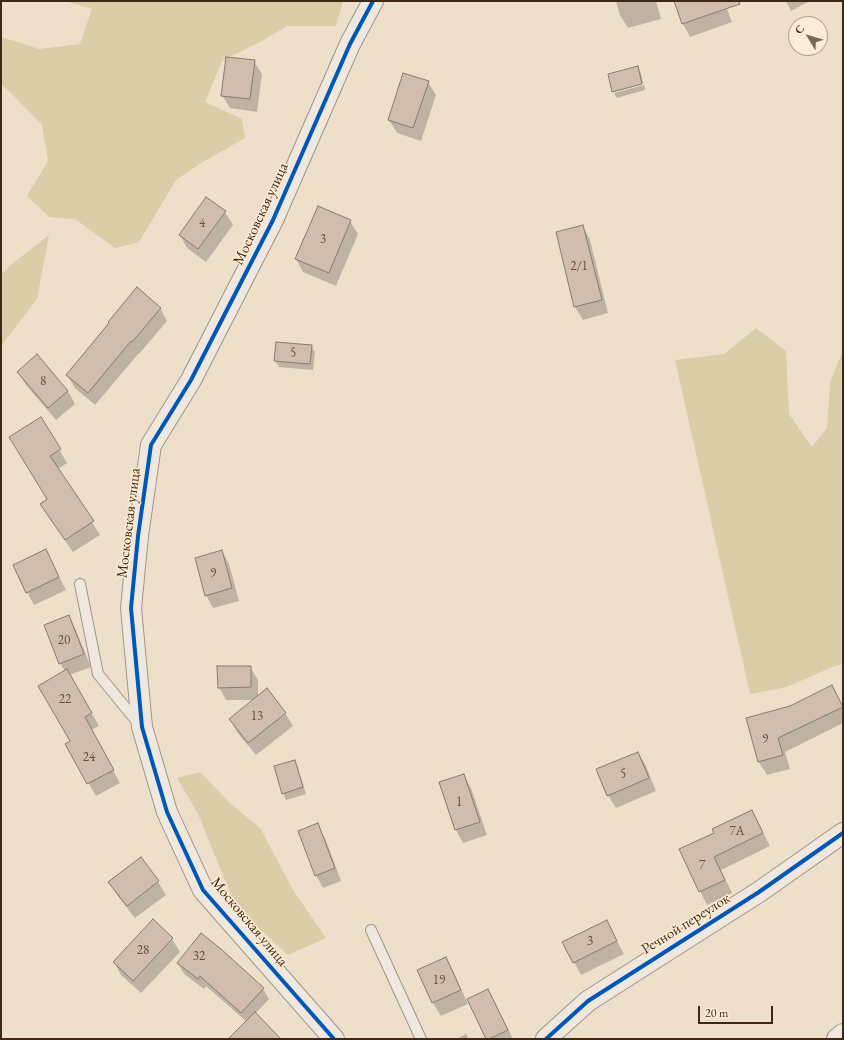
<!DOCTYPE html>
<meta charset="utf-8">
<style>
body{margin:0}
#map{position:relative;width:844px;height:1040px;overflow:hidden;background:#eedfcb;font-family:"EB Garamond",serif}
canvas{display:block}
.frame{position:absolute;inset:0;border:2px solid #3e2714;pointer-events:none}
.north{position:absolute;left:788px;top:16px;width:40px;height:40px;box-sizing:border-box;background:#fdecd4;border:1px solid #b19d87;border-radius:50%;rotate:308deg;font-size:11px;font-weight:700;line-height:16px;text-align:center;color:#3e2714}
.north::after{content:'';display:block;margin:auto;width:14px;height:18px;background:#7c6754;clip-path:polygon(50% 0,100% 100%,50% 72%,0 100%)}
.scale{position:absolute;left:698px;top:1006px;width:75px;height:18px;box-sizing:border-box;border:2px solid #3e2714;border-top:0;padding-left:5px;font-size:12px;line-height:14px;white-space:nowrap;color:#3e2714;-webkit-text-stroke:3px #fdecd4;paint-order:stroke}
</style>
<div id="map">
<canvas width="844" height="1040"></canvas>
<div class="frame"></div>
<div class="north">С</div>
<div class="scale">20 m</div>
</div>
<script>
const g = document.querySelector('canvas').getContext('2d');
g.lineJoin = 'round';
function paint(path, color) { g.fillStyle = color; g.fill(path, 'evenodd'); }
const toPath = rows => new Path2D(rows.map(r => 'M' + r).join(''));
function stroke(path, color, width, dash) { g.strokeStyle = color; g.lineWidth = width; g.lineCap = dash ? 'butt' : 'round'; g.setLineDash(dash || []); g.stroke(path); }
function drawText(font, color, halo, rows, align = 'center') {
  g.font = font + ' "EB Garamond",serif'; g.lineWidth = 3; g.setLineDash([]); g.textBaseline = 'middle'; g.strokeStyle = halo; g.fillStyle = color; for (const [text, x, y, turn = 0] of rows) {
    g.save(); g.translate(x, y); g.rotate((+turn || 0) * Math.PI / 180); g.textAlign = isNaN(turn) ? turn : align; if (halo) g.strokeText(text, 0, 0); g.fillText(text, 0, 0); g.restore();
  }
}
const green = toPath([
 [65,1,343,1,336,26,287,26,260,42,222,61,205,102,242,119,245,138,201,163,176,180,139,242,115,248,75,219,49,217,27,196,48,161,42,125,11,93,1,84,1,37,39,49,80,44,92,9],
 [49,235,37,299,1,346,1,274,17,260],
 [756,328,786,351,789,414,812,447,827,428,830,383,843,350,843,664,832,667,787,687,750,694,675,360,724,354],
 [200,772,232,805,260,828,293,890,326,938,288,955,236,907,198,814,177,778]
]);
const shadow = toPath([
 [616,1,656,1,661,19,628,28,620,15],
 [675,1,724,1,732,22,690,37,683,24],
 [786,1,810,1,791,11],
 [254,61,262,74,257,112,230,108,222,95],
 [637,67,641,73,643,83,614,91,614,92,609,75],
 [428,82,436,95,421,141,397,133,389,120],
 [644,85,645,90,617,98,614,93],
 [225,212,233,225,206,262,187,248,180,235],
 [350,221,358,234,336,286,303,272,296,259],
 [583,226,590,240,608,313,583,320,575,307],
 [160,308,167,321,139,354,139,353,95,405,75,388,67,375],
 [311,346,315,352,313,370,279,367,275,361],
 [37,356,68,391,75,404,56,420,26,385,18,372],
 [41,418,67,463,58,469,100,535,73,552,49,517],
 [46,551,66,590,34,605,27,592],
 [222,551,229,564,239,601,213,608,206,595],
 [69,617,76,630,91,667,69,675,99,726,91,730,120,783,96,796,66,744,71,741,65,671,60,663],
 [250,667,258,680,258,697,285,713,293,726,256,755,237,732,230,719,254,700,226,700,219,687],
 [832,686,843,707,843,723,785,752,790,769,767,775,759,762,747,719,790,707],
 [638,753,646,766,656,791,616,808,608,795],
 [295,761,298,768,306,794,286,800,283,793],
 [464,775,471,788,487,835,463,843,456,830,440,783],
 [759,824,770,846,721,870,732,893,707,905,680,850],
 [317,825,325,838,341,881,323,888,316,875],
 [140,859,158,882,166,895,135,918,117,895,110,882],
 [153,920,172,939,180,952,141,993,121,975,114,962],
 [606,921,624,954,581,975,574,962],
 [445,958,453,971,468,1004,441,1016,433,1003,419,970],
 [178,963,263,989,269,999,255,1014,280,1039,243,1039,247,1022,206,986,204,989,184,974],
 [488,990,495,1003,513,1039,487,1039],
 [466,1034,469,1039,456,1039]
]);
const building = toPath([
 [674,1,739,1,740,4,682,24,674,1],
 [226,57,255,60,250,99,221,96,226,57],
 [638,66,642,84,612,92,608,74,638,66],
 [403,73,429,81,413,128,388,120,403,73],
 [206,197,226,211,198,249,179,235,206,197],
 [318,206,351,220,329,273,295,259,318,206],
 [583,225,602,300,574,307,556,232,583,225],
 [137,287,161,308,132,342,131,341,88,393,66,375,109,323,108,322,137,287],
 [276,342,312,345,310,364,274,361,276,342],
 [37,354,68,391,48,408,17,372,37,354],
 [41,417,61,449,50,456,94,521,65,540,40,504,47,499,9,437,41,417],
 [46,549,59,577,26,593,13,565,46,549],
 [222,550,232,588,205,596,195,558,222,550],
 [69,615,84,654,59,664,44,625,69,615],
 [217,666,251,666,251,687,218,688,217,666],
 [67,669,92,713,85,717,114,770,87,784,65,744,70,741,38,686,67,669],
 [832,685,843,707,778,738,783,755,758,762,746,718,790,706,832,685],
 [267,688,286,713,248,743,229,719,267,688],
 [638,752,649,778,607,796,596,769,638,752],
 [295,760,303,787,282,794,274,766,295,760],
 [464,774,480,822,455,830,439,782,464,774],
 [752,810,763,833,714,857,725,880,699,892,679,849,714,833,712,829,752,810],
 [318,823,335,868,315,876,298,831,318,823],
 [141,857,159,881,127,906,108,882,141,857],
 [153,919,173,938,133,981,113,962,153,919],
 [607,920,617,941,573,963,562,942,607,920],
 [201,933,221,949,264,988,241,1013,200,976,198,979,177,963,201,933],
 [446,957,461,990,432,1003,417,970,446,957],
 [488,989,508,1030,489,1039,486,1039,467,999,488,989],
 [255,1012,281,1039,228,1039,255,1012]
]);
const lane = toPath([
 [80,584,98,674,139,724],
 [371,930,421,1039]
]);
const street = toPath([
 [334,1039,203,890,167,812,142,727,131,608,138,536,151,445,191,380,273,220,350,44,373,1],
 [546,1039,588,1001,759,892,843,833],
 [837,1039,843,1034]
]);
const cycleway = toPath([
 [334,1039,203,890,167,812,142,727,131,608,138,536,151,445,191,380,273,220,350,44,373,1],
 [546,1039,588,1001,759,892,843,833]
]);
const numberNames = [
 ["4",202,223],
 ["3",323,239],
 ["2/1",579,266],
 ["5",293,353],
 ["8",43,381],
 ["9",213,573],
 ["20",64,640],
 ["22",65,699],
 ["13",257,716],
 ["9",765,739],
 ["24",89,757],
 ["5",623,774],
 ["1",459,802],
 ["7А",737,831],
 ["7",702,865],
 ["3",590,941],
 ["28",143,950],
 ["32",199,956],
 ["19",439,980]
];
const streetNames = [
 ["Московская улица",261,214,-65],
 ["Московская улица",129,523,-83],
 ["Московская улица",249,922,50],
 ["Речной переулок",686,924,-32]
];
paint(green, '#d9cea8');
paint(shadow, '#0003');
paint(building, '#d1bdae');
stroke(building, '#867a6e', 1);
stroke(lane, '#9f9486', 12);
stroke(street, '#9f9486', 22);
stroke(lane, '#f0e8de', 10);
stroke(street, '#f0e8de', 20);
stroke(cycleway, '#0057b8', 4);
drawText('13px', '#634c3a', null, numberNames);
drawText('15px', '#3e2714', '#fdecd4', streetNames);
</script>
